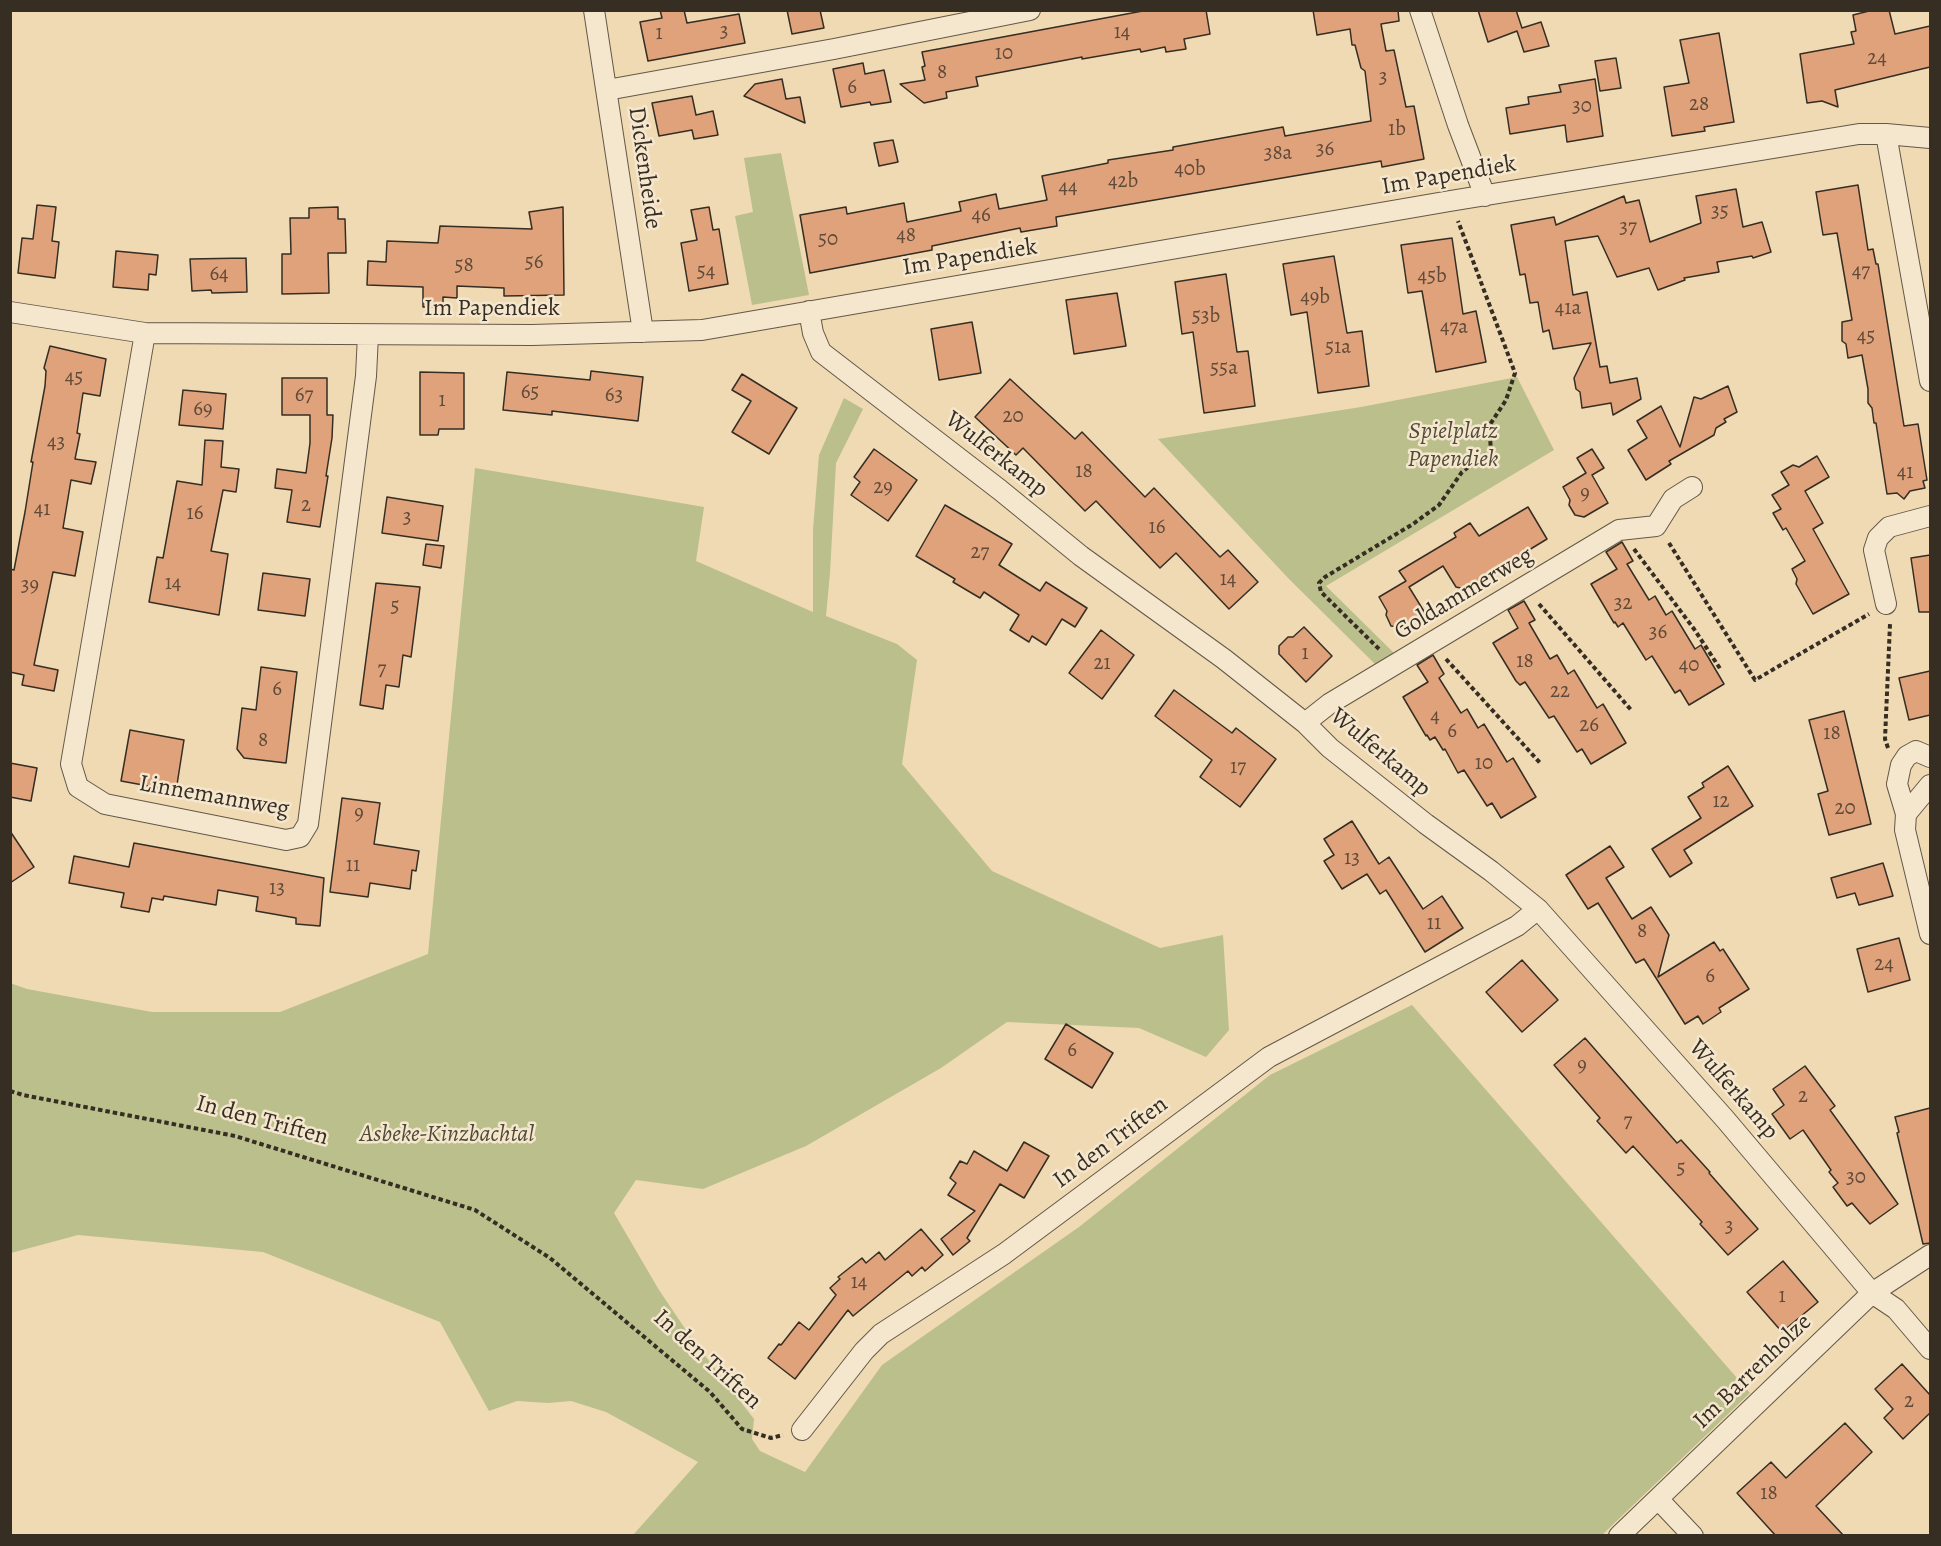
<!DOCTYPE html>
<style>
body{margin:0}
#map{position:relative;width:1941px;height:1546px;overflow:hidden;background:#efdab4;font-family:Alegreya,serif}
canvas{display:block}
.frame{position:absolute;inset:0;border:12px solid #362d23;pointer-events:none}
</style>
<div id="map">
<canvas width="1941" height="1546"></canvas>
<div class="frame"></div>
</div>
<script>
const g = document.querySelector('canvas').getContext('2d');
g.lineJoin = 'round';
function paint(path, color) { g.fillStyle = color; g.fill(path, 'evenodd'); }
const toPath = rows => new Path2D(rows.map(r => 'M' + r).join(''));
function stroke(path, color, width, dash) { g.strokeStyle = color; g.lineWidth = width; g.lineCap = dash ? 'butt' : 'round'; g.setLineDash(dash || []); g.stroke(path); }
function drawText(font, color, halo, rows, align = 'center') {
  g.font = font + ' Alegreya,serif'; g.lineWidth = 5; g.setLineDash([]); g.textBaseline = 'middle'; g.strokeStyle = halo; g.fillStyle = color; for (const [text, x, y, turn = 0] of rows) {
    g.save(); g.translate(x, y); g.rotate((+turn || 0) * Math.PI / 180); g.textAlign = isNaN(turn) ? turn : align; if (halo) g.strokeText(text, 0, 0); g.fillText(text, 0, 0); g.restore();
  }
}
const green = toPath([
 [781,153,809,295,752,305,735,216,753,212,744,158],
 [1517,377,1554,450,1326,586,1395,654,1377,666,1289,579,1158,439,1361,407],
 [844,398,863,409,836,463,830,573,826,616,897,644,917,660,902,764,992,871,1160,948,1223,935,1229,1030,1206,1057,1139,1028,1007,1022,941,1068,806,1146,703,1189,636,1180,614,1213,659,1290,692,1339,754,1419,752,1439,760,1451,805,1472,882,1365,1079,1227,1270,1075,1412,1005,1750,1393,1602,1535,633,1535,698,1462,606,1412,571,1401,548,1403,517,1401,489,1411,440,1322,263,1252,78,1235,11,1253,10,983,27,989,152,1012,280,1012,428,954,475,468,704,507,696,561,813,612,813,530,819,455]
]);
const building = toPath([
 [660,10,684,10,687,23,739,14,745,43,648,61,640,22,662,18,660,10],
 [787,10,820,10,824,28,792,34,787,10],
 [1148,10,1206,10,1210,34,1184,39,1186,49,1166,52,1165,47,1141,52,1140,49,1082,59,1082,57,976,77,978,86,946,92,947,98,924,103,900,84,925,80,922,67,925,66,922,52,1148,10],
 [1313,10,1398,10,1399,21,1381,24,1386,51,1394,50,1406,107,1414,106,1424,159,1382,167,1381,161,1056,217,1057,226,1021,232,1020,228,932,246,932,250,810,273,800,215,846,207,847,214,904,203,907,222,961,211,959,202,996,194,999,209,1047,200,1042,176,1108,163,1108,160,1173,150,1173,147,1283,127,1285,136,1371,121,1365,71,1361,68,1355,45,1352,45,1350,29,1317,35,1313,10],
 [1478,10,1516,10,1522,28,1541,22,1549,46,1524,52,1517,31,1488,42,1478,10],
 [1873,10,1889,10,1895,34,1930,26,1930,67,1835,90,1838,107,1822,101,1807,103,1800,54,1854,44,1851,32,1856,31,1853,15,1873,10],
 [1719,33,1734,122,1704,127,1705,131,1672,136,1664,87,1689,83,1680,40,1719,33],
 [1616,58,1621,88,1600,91,1595,61,1616,58],
 [863,63,865,74,884,70,891,102,871,105,870,102,841,107,833,69,863,63],
 [782,79,786,99,800,97,805,123,744,96,755,84,782,79],
 [1595,79,1603,136,1567,142,1565,125,1510,134,1506,108,1529,104,1528,97,1561,92,1559,85,1595,79],
 [692,96,696,115,713,111,718,135,694,139,692,130,659,136,652,103,692,96],
 [893,140,898,162,879,166,874,143,893,140],
 [1858,185,1868,250,1873,249,1876,264,1878,264,1904,426,1918,424,1927,480,1923,481,1925,488,1910,491,1904,499,1897,493,1887,494,1876,423,1874,423,1872,408,1868,403,1868,389,1862,355,1848,358,1846,344,1842,341,1842,322,1852,320,1837,233,1823,235,1816,192,1858,185],
 [1736,189,1743,227,1762,222,1771,252,1753,258,1752,256,1717,262,1719,272,1684,278,1685,280,1658,290,1649,268,1617,277,1598,236,1565,241,1573,295,1587,292,1600,367,1607,366,1610,383,1637,378,1641,399,1613,415,1611,403,1582,408,1580,392,1576,389,1574,378,1591,343,1553,349,1549,330,1543,332,1538,302,1530,303,1525,274,1520,275,1511,225,1554,217,1556,225,1624,196,1626,203,1639,200,1650,242,1701,223,1696,196,1736,189],
 [37,205,56,207,52,241,59,242,55,278,18,273,22,238,33,239,37,205],
 [338,207,338,219,345,219,346,253,328,253,329,293,282,294,282,254,291,254,290,218,309,218,309,208,338,207],
 [563,207,564,295,504,296,504,288,457,286,457,298,443,297,443,307,423,307,423,287,367,285,368,261,386,262,387,241,438,243,440,226,532,229,529,212,563,207],
 [709,207,713,230,719,229,728,284,689,291,681,243,697,240,691,210,709,207],
 [1452,238,1463,314,1476,311,1486,362,1436,372,1422,291,1408,293,1401,245,1452,238],
 [116,251,158,255,156,275,149,274,148,290,113,287,116,251],
 [1334,256,1347,333,1362,331,1369,386,1318,393,1307,312,1291,315,1283,264,1334,256],
 [246,258,247,292,212,293,211,290,192,291,190,259,246,258],
 [1226,274,1237,352,1248,351,1255,406,1204,413,1193,332,1182,334,1175,282,1226,274],
 [1117,293,1126,346,1074,354,1066,300,1117,293],
 [972,322,981,373,939,380,931,329,972,322],
 [50,346,106,359,100,396,83,393,77,433,80,434,75,459,96,462,91,484,71,480,63,528,83,532,75,576,53,572,34,665,58,670,54,691,22,685,24,675,10,672,10,569,14,570,25,512,33,462,31,462,45,386,46,371,44,368,50,346],
 [591,371,643,377,638,421,552,411,552,415,503,410,507,372,590,380,591,371],
 [420,372,464,373,464,429,439,429,438,435,420,435,420,372],
 [742,374,797,408,769,454,732,432,751,401,732,390,742,374],
 [282,378,327,378,327,415,333,415,332,438,326,476,328,476,320,527,287,522,292,490,275,488,277,469,306,473,310,443,310,415,282,415,282,378],
 [1010,379,1075,439,1082,432,1145,497,1154,488,1220,557,1228,550,1258,582,1229,609,1176,553,1160,568,1096,501,1085,511,1023,448,1016,455,975,417,1010,379],
 [1728,386,1737,412,1724,419,1726,422,1716,428,1714,435,1669,461,1671,464,1646,480,1628,450,1647,438,1637,421,1661,406,1680,447,1694,397,1701,399,1728,386],
 [183,390,226,394,223,429,179,425,183,390],
 [205,440,223,441,221,467,239,469,236,492,223,490,211,551,228,554,219,615,149,602,157,557,163,558,177,481,202,485,205,440],
 [874,449,917,480,888,521,851,495,860,482,854,477,874,449],
 [1592,449,1604,468,1592,475,1608,503,1584,517,1575,515,1569,505,1570,500,1563,487,1586,473,1577,458,1592,449],
 [1817,456,1829,477,1805,491,1823,523,1813,529,1849,594,1813,614,1796,584,1797,579,1792,569,1805,561,1786,528,1783,530,1773,513,1781,509,1772,495,1789,485,1781,472,1793,465,1799,467,1817,456],
 [387,497,443,506,438,541,382,533,387,497],
 [945,505,1012,544,999,565,1040,591,1046,582,1087,608,1075,627,1062,619,1046,645,1032,636,1029,642,1010,630,1019,615,984,592,980,598,953,582,955,579,916,556,945,505],
 [1528,507,1547,539,1465,589,1456,587,1443,566,1409,587,1425,613,1400,627,1391,626,1386,615,1387,611,1379,597,1406,581,1399,571,1456,537,1454,533,1470,523,1479,536,1528,507],
 [1622,542,1633,561,1627,564,1649,600,1655,596,1666,615,1672,611,1695,649,1701,645,1724,684,1689,705,1680,690,1675,693,1652,656,1646,660,1623,623,1618,627,1615,622,1614,623,1591,584,1617,569,1606,552,1622,542],
 [426,544,444,546,441,568,423,565,426,544],
 [1930,555,1930,612,1919,612,1911,558,1930,555],
 [263,573,310,579,305,616,258,610,263,573],
 [376,583,420,587,411,657,403,655,399,687,386,685,383,709,360,705,376,583],
 [1524,601,1535,620,1529,623,1550,659,1557,655,1568,674,1574,670,1597,708,1603,704,1626,743,1591,764,1582,749,1577,752,1554,716,1549,718,1525,682,1520,685,1516,681,1493,643,1518,628,1508,610,1524,601],
 [1304,627,1332,656,1306,682,1279,654,1279,646,1288,637,1293,637,1304,627],
 [1101,630,1134,655,1102,699,1069,673,1101,630],
 [1433,655,1444,674,1439,678,1461,713,1467,709,1478,728,1484,724,1507,762,1513,758,1536,797,1501,818,1492,803,1487,806,1464,770,1458,773,1445,749,1443,750,1435,737,1430,740,1427,735,1426,736,1403,697,1428,682,1417,665,1433,655],
 [261,667,297,672,286,763,244,758,237,749,242,708,256,710,261,667],
 [1930,671,1930,715,1909,720,1899,678,1930,671],
 [1174,690,1232,733,1236,728,1276,759,1240,807,1200,777,1212,760,1155,716,1174,690],
 [1844,711,1871,824,1829,835,1818,794,1828,791,1809,720,1844,711],
 [130,730,184,740,176,791,121,781,130,730],
 [10,763,37,768,31,801,10,797,10,763],
 [1728,766,1753,806,1684,850,1692,863,1670,877,1652,849,1701,818,1688,797,1704,787,1702,783,1728,766],
 [342,798,380,803,374,844,419,851,416,871,412,870,410,889,370,883,368,897,330,892,342,798],
 [1352,821,1379,864,1389,857,1423,909,1442,896,1463,928,1425,952,1386,890,1380,894,1367,874,1342,889,1324,861,1334,855,1324,839,1352,821],
 [10,831,34,867,10,883,10,831],
 [134,843,324,878,320,926,296,924,296,918,256,911,258,897,218,890,216,905,164,896,163,900,152,898,149,912,121,907,124,893,69,883,74,856,129,867,134,843],
 [1610,846,1624,867,1606,878,1632,919,1651,907,1669,935,1658,977,1714,942,1720,951,1723,949,1749,989,1719,1008,1721,1012,1703,1024,1698,1016,1685,1024,1644,959,1636,963,1598,903,1588,909,1566,875,1610,846],
 [1883,863,1893,896,1859,905,1855,893,1837,898,1831,878,1883,863],
 [1899,938,1910,980,1868,992,1857,949,1899,938],
 [1522,960,1558,1000,1522,1032,1486,992,1522,960],
 [1066,1024,1113,1053,1092,1088,1045,1059,1066,1024],
 [1585,1038,1677,1143,1681,1140,1710,1172,1709,1173,1758,1229,1728,1255,1700,1224,1702,1222,1633,1146,1626,1153,1597,1121,1600,1118,1554,1065,1585,1038],
 [1805,1066,1835,1106,1830,1110,1898,1204,1870,1224,1852,1203,1847,1206,1833,1187,1838,1183,1829,1172,1831,1170,1803,1130,1790,1139,1772,1114,1784,1105,1773,1089,1805,1066],
 [1930,1108,1930,1243,1923,1244,1897,1133,1899,1132,1895,1117,1930,1108],
 [1024,1142,1049,1156,1024,1198,1000,1184,967,1238,970,1241,953,1255,941,1239,975,1211,948,1195,956,1183,950,1178,960,1161,967,1164,974,1151,1007,1171,1024,1142],
 [921,1229,943,1255,925,1271,922,1267,912,1276,908,1271,853,1316,848,1310,795,1379,768,1358,779,1344,781,1345,799,1322,809,1330,836,1295,830,1288,840,1279,838,1277,862,1258,866,1263,879,1252,885,1260,921,1229],
 [1783,1261,1818,1302,1782,1332,1747,1292,1783,1261],
 [1902,1364,1930,1395,1930,1413,1903,1439,1884,1418,1893,1409,1875,1389,1902,1364],
 [1845,1423,1872,1452,1816,1506,1844,1536,1776,1536,1737,1493,1771,1462,1786,1478,1845,1423]
]);
const path = toPath([
 [1669,543,1755,680,1869,614],
 [1634,549,1694,629,1721,670],
 [1539,604,1632,711],
 [1379,649,1321,592,1319,583,1325,577,1413,524,1439,505,1462,472,1491,450,1489,426,1506,400,1515,373,1458,221],
 [1446,659,1541,764],
 [1888,748,1885,739,1890,624],
 [10,1091,23,1095,235,1136,475,1210,550,1258,710,1392,742,1429,771,1438,783,1435]
]);
const minor = toPath([
 [594,10,643,332],
 [1420,10,1458,125,1485,196],
 [607,90,834,49,1030,10],
 [1886,134,1930,381],
 [809,311,813,333,821,352,1000,490,1081,556,1224,659,1305,723,1330,748,1426,824,1491,871,1538,909,1725,1119,1872,1293,1896,1309,1930,1349],
 [10,312,145,333,532,335,702,330,1450,201,1859,134,1886,134,1930,138],
 [145,333,71,764,78,787,105,804,286,840,300,837,308,824,366,376,368,335],
 [1886,604,1874,550,1878,538,1889,527,1930,516],
 [1305,723,1329,704,1619,530,1656,526,1673,499,1692,487],
 [1930,757,1916,751,1907,756,1901,765,1897,784,1906,814,1905,830,1930,934],
 [1906,814,1930,785],
 [802,1430,864,1351,881,1334,1004,1254,1269,1057,1517,926,1538,909],
 [1658,1499,1693,1536],
 [1619,1536,1872,1293,1930,1255]
]);
const numberNames = [
 ["3",724,32],
 ["14",1122,33],
 ["1",659,34],
 ["10",1004,54],
 ["24",1877,59],
 ["8",942,73],
 ["3",1383,78],
 ["6",852,88],
 ["28",1699,105],
 ["30",1582,107],
 ["1b",1397,130],
 ["36",1325,150],
 ["38a",1278,154],
 ["40b",1190,170],
 ["42b",1123,182],
 ["44",1068,188],
 ["35",1720,212],
 ["46",981,216],
 ["37",1628,228],
 ["48",906,236],
 ["50",828,240],
 ["56",534,263],
 ["58",464,266],
 ["54",706,272],
 ["47",1861,272],
 ["64",219,275],
 ["45b",1432,277],
 ["49b",1315,298],
 ["41a",1568,309],
 ["53b",1206,317],
 ["47a",1454,328],
 ["45",1866,337],
 ["51a",1338,348],
 ["55a",1224,369],
 ["45",74,378],
 ["65",530,393],
 ["67",304,396],
 ["63",614,396],
 ["1",442,401],
 ["69",203,410],
 ["20",1013,417],
 ["43",56,443],
 ["18",1084,472],
 ["41",1905,473],
 ["29",883,488],
 ["9",1585,494],
 ["2",306,506],
 ["41",42,510],
 ["16",195,514],
 ["3",407,518],
 ["16",1157,528],
 ["27",980,553],
 ["14",1228,580],
 ["14",173,584],
 ["39",30,586],
 ["32",1623,604],
 ["5",395,607],
 ["36",1658,633],
 ["1",1305,654],
 ["18",1525,662],
 ["21",1102,664],
 ["40",1689,666],
 ["7",382,670],
 ["6",277,690],
 ["22",1560,692],
 ["4",1435,717],
 ["26",1589,726],
 ["6",1452,732],
 ["18",1832,734],
 ["8",263,741],
 ["10",1484,764],
 ["17",1238,768],
 ["12",1721,802],
 ["20",1845,809],
 ["9",359,814],
 ["13",1352,859],
 ["11",353,866],
 ["13",277,889],
 ["11",1434,924],
 ["8",1642,932],
 ["24",1884,965],
 ["6",1710,977],
 ["6",1072,1051],
 ["9",1582,1066],
 ["2",1803,1097],
 ["7",1628,1122],
 ["5",1681,1169],
 ["30",1856,1178],
 ["3",1729,1227],
 ["14",859,1283],
 ["1",1782,1297],
 ["2",1909,1402],
 ["18",1769,1494]
];
const streetNames = [
 ["Dickenheide",644,168,82],
 ["Im Papendiek",1449,176,-10],
 ["Im Papendiek",970,258,-9],
 ["Im Papendiek",492,309],
 ["Wulferkamp",996,455,38],
 ["Goldammerweg",1464,594,-31],
 ["Wulferkamp",1380,753,40],
 ["Linnemannweg",214,797,10],
 ["Wulferkamp",1733,1090,49],
 ["In den Triften",262,1121,15],
 ["In den Triften",1111,1143,-37],
 ["In den Triften",707,1360,42],
 ["Im Barrenholze",1753,1372,-44]
];
const parkNames = [
 ["Spielplatz",1453,432],
 ["Papendiek",1453,460],
 ["Asbeke-Kinzbachtal",447,1135]
];
paint(green, '#babf8c');
paint(building, '#dfa27a');
stroke(building, '#362d23', 1.5);
stroke(minor, '#645847', 22);
stroke(path, '#362d23', 4, [4.5, 3]);
stroke(minor, '#f5e7ce', 20);
drawText('21px', '#604a39', null, numberNames);
drawText('24px', '#362d23', '#f5e7ce', streetNames);
drawText('italic 24px', '#504a38', '#f5e7ce', parkNames);
</script>
